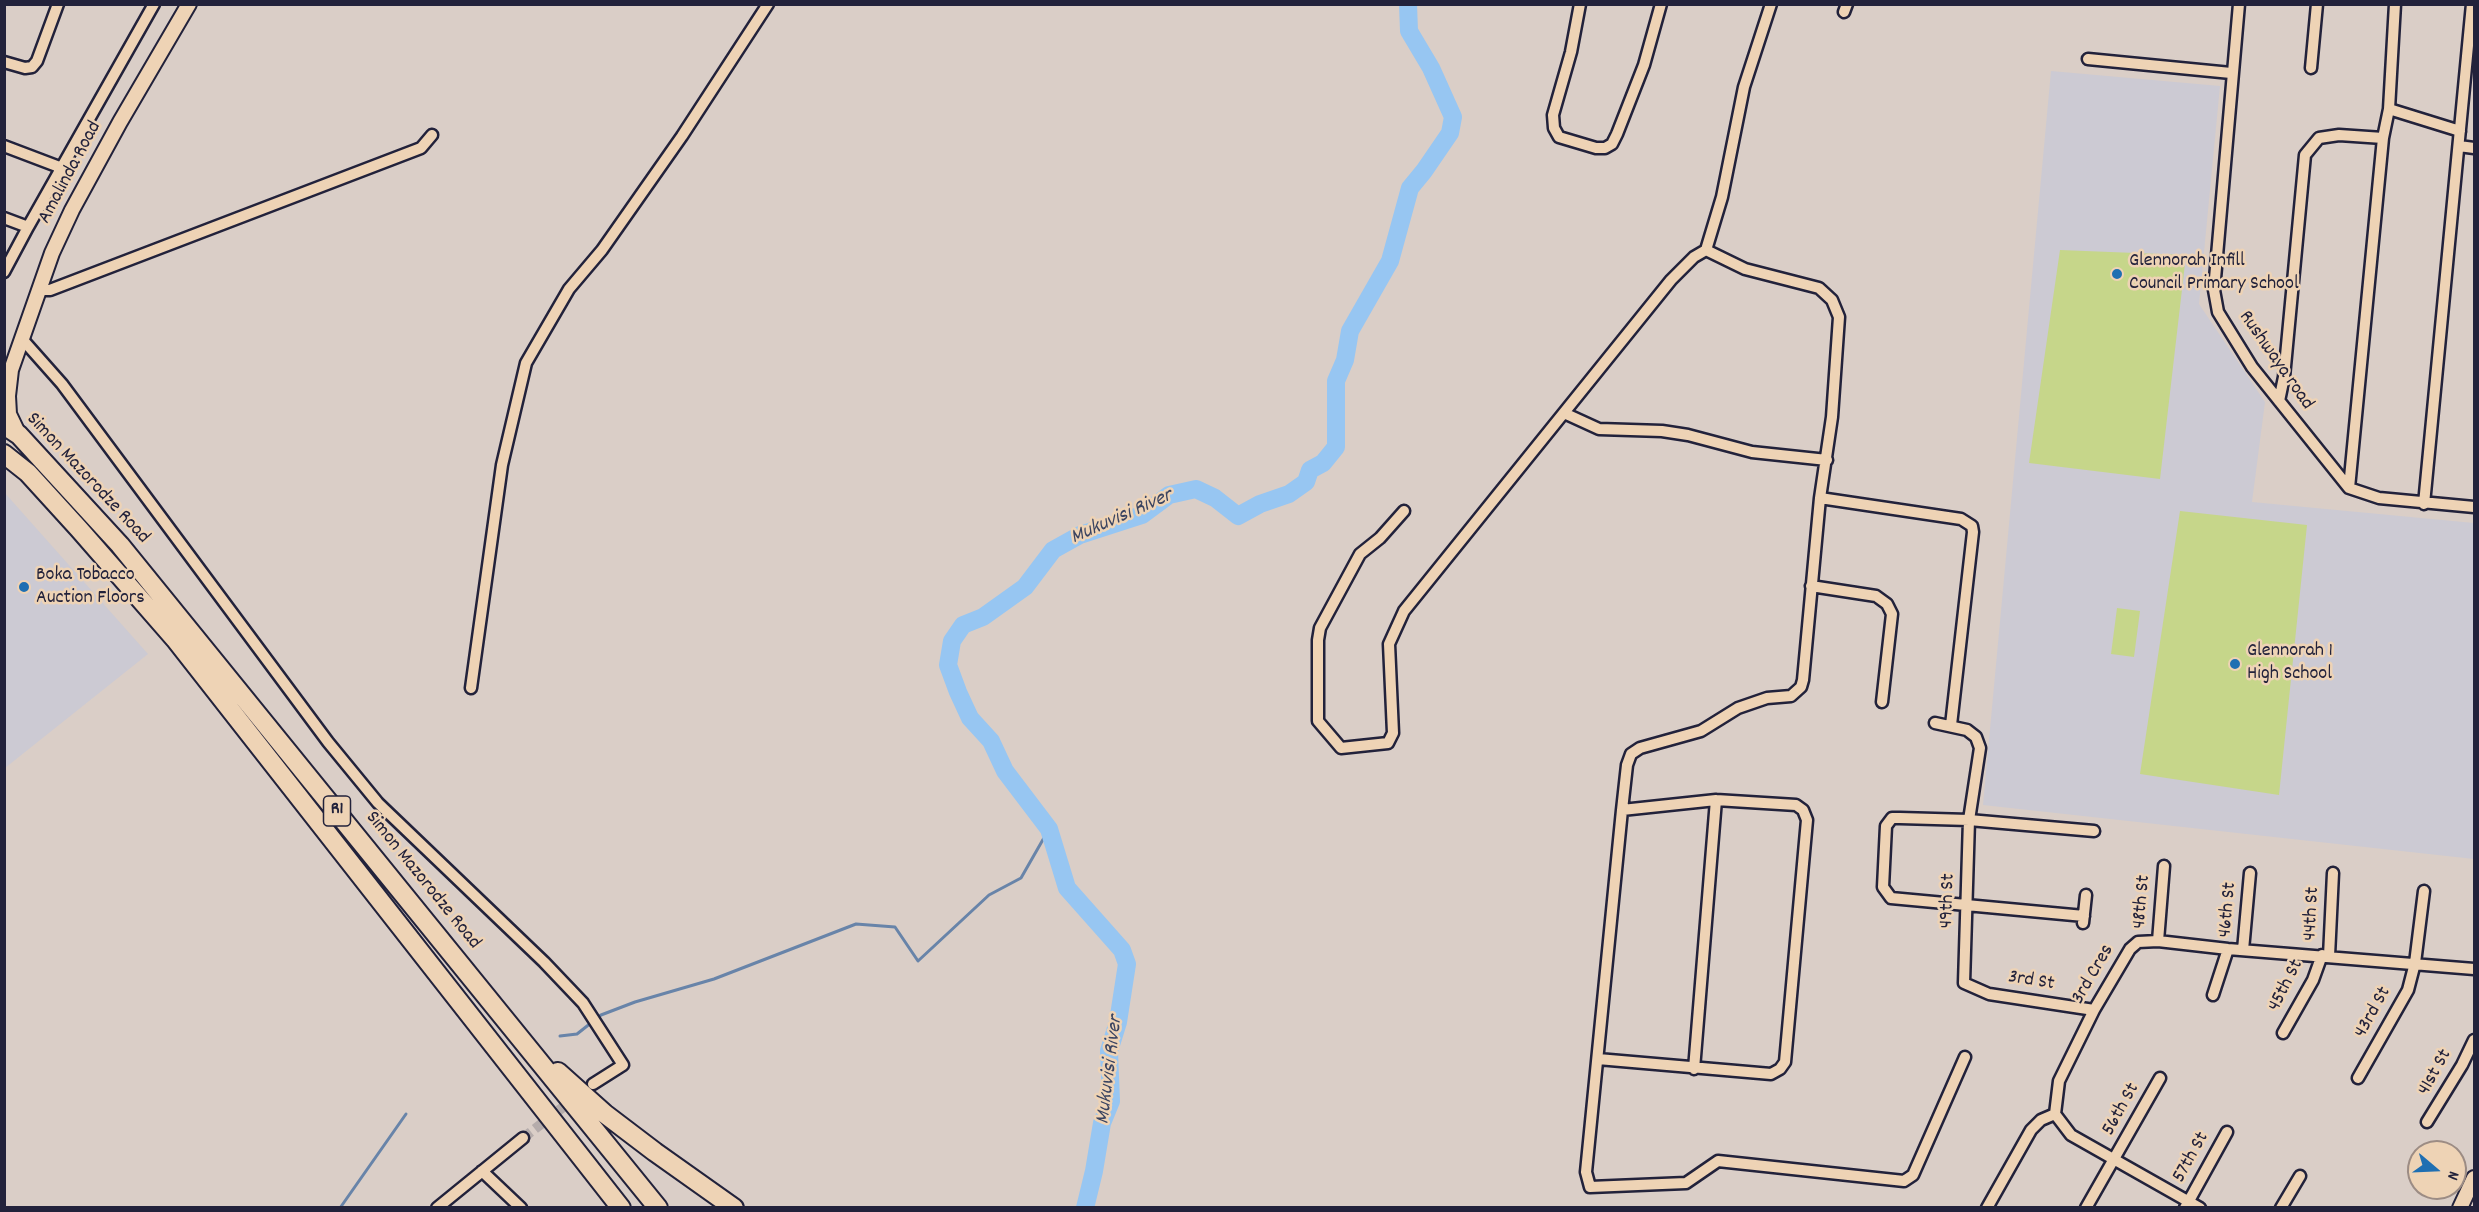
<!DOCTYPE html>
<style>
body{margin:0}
#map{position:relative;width:2479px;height:1212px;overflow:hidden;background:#dacec7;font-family:Dekko,sans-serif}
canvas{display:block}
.frame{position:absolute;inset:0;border:6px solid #22223b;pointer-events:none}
.north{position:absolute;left:2407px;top:1140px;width:60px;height:60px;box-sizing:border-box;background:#eed3b5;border:2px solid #9c8c84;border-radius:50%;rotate:109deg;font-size:16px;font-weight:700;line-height:24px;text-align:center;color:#22223b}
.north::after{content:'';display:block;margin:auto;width:21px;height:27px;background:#1f6fb2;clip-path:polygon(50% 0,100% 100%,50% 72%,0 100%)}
</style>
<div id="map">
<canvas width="2479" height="1212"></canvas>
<div class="frame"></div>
<div class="north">N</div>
</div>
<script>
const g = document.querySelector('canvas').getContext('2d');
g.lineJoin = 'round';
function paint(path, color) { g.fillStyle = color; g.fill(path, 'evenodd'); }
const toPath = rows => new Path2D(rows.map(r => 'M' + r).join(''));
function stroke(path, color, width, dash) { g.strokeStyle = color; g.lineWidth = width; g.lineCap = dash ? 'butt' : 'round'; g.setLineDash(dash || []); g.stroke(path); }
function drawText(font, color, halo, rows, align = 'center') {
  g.font = font + ' Dekko,sans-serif'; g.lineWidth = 5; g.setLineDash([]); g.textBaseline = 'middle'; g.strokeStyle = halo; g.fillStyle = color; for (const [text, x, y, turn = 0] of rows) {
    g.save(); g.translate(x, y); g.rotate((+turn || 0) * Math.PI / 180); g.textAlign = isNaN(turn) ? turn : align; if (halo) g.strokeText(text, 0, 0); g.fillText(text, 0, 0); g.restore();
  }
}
const built = toPath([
 [2051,71,2220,86,2199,304,2265,402,2252,502,2474,523,2474,859,1983,805],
 [4,492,148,654,5,768,4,768]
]);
const green = toPath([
 [2060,250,2186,255,2160,479,2029,463],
 [2180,511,2307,525,2279,795,2140,774],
 [2117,608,2140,611,2134,657,2111,654]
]);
const stream = toPath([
 [560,1036,577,1034,601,1015,635,1002,714,979,856,924,895,927,918,961,989,895,1021,878,1049,829],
 [340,1208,406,1114]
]);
const river = toPath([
 [1085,1208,1094,1171,1102,1123,1111,1101,1109,1051,1118,1022,1127,964,1122,950,1067,888,1049,829,1005,771,991,741,970,718,958,692,948,665,952,641,963,625,983,617,1025,587,1053,550,1080,535,1142,515,1169,495,1196,489,1215,498,1238,516,1260,504,1289,494,1306,482,1310,470,1323,463,1336,447,1336,381,1345,360,1350,331,1390,261,1410,188,1424,171,1450,133,1453,117,1431,68,1409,31,1408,4]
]);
const minorTunnel = toPath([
 [523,1138,575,1098]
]);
const minor = toPath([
 [1580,4,1571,52,1553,115,1554,128,1559,137,1596,148,1605,148,1612,144,1617,134,1644,65,1661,4],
 [2239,4,2214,290,2218,312,2252,367,2349,488,2379,498,2474,507],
 [1844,12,1847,4],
 [2088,59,2231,73],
 [4,62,25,68,32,67,37,61,58,4],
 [2311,68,2317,4],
 [2389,109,2460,131],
 [4,146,62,168],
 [2459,146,2474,148],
 [4,218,28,227],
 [4,272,28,227,154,4],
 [39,290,50,290,421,148,432,135],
 [23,340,62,384,328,742,378,803,544,962,583,1003,623,1065,593,1084],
 [2279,401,2284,377,2305,155,2319,138,2339,135,2383,138],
 [1564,413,1599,429,1662,431,1688,435,1752,452,1827,460],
 [2349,488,2383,138,2389,109,2395,4],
 [1820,498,1961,519,1972,526,1973,532,1951,725],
 [2424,504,2472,4],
 [1404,511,1380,538,1360,554,1320,628,1318,640,1318,721,1341,748,1388,743,1393,733,1389,644,1404,611,1671,280,1694,257,1706,250,1722,197,1744,87,1771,4],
 [1811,586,1876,596,1887,604,1892,614,1882,702],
 [471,688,502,465,526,363,569,289,602,250,682,136,768,4],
 [1935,723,1967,730,1976,737,1980,748,1969,820,1964,983,1989,994,2094,1010],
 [1622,810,1627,765,1631,754,1640,748,1701,731,1738,708,1767,698,1791,696,1801,687,1803,680,1820,498,1832,417,1839,317,1832,300,1819,288,1745,269,1706,250],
 [2084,916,1891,898,1883,887,1886,826,1892,818,1900,818,1969,820,2094,831],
 [2083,923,2086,895],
 [2158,941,2164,866],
 [2243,950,2250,873],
 [2329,956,2333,873],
 [2213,995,2228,949],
 [2283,1033,2313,980,2322,955],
 [1598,1059,1771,1074,1780,1069,1785,1062,1807,820,1803,810,1796,805,1716,800,1622,810,1586,1172,1590,1187,1686,1183,1718,1161,1904,1181,1913,1175,1965,1057],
 [1694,1069,1716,800],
 [2358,1078,2408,990,2415,963,2424,891],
 [2427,1122,2462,1065,2474,1040],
 [482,1171,521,1208],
 [437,1208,523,1138],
 [1987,1208,2031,1130,2041,1120,2055,1114],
 [2086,1208,2160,1078],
 [2185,1208,2227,1132],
 [2200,1208,2071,1135,2055,1114,2059,1081,2094,1010,2130,949,2138,942,2158,941,2228,949,2474,969],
 [2281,1208,2300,1176]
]);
const tertiary = toPath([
 [19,435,9,414,8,396,11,370,52,253,72,210,120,122,189,4],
 [2460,1208,2474,1178]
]);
const trunk = toPath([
 [4,425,19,435,120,545,658,1208],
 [4,454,28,473,79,529,175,639,621,1208],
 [558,1072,605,1114,655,1152,734,1208]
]);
const markers = [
 [2117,274,6,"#1f6fb2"],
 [24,587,6,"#1f6fb2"],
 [2235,664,6,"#1f6fb2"]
];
const shields = [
 [337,811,27]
];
const shieldNames = [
 ["R1",337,811]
];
const streetNames = [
 ["Amalinda Road",71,173,-62],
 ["Rushwaya road",2275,361,55],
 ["Simon Mazorodze Road",87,479,47],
 ["Simon Mazorodze Road",422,881,51],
 ["49th St",1949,901,-88],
 ["48th St",2143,902,-85],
 ["46th St",2229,910,-85],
 ["44th St",2313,914,-87],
 ["3rd Cres",2094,975,-60],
 ["3rd St",2031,982,9],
 ["45th St",2287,986,-63],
 ["43rd St",2374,1013,-61],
 ["41st St",2436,1073,-61],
 ["56th St",2122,1110,-61],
 ["57th St",2192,1158,-61]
];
const poiNames = [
 ["Glennorah Infill",2129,262],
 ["Council Primary School",2129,285],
 ["Boka Tobacco",36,576],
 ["Auction Floors",36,599],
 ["Glennorah 1",2247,652],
 ["High School",2247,675]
];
const waterNames = [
 ["Mukuvisi River",1122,518,-24],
 ["Mukuvisi River",1111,1070,-83]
];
paint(built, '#cccad3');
paint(green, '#c6d68a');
stroke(stream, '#6884a9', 3);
stroke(river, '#97c6f2', 18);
stroke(minorTunnel, '#b5acab', 10, [10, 5]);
stroke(minor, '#22223b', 15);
stroke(tertiary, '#22223b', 18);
stroke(trunk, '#22223b', 22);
stroke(minor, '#eed3b5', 10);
stroke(tertiary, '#eed3b5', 14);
stroke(trunk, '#eed3b5', 18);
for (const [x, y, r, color] of markers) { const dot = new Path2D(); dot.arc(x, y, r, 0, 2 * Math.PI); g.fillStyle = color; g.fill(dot); stroke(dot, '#eed3b5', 2); }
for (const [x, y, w] of shields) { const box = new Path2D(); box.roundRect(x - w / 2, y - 15, w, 30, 4.5); g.fillStyle = '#eed3b5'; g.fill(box); stroke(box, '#22223b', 1.5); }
drawText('bold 18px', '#22223b', null, shieldNames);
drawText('20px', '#22223b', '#eed3b5', streetNames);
drawText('20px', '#22223b', '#eed3b5', poiNames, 'left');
drawText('italic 21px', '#394360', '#eed3b5', waterNames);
</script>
